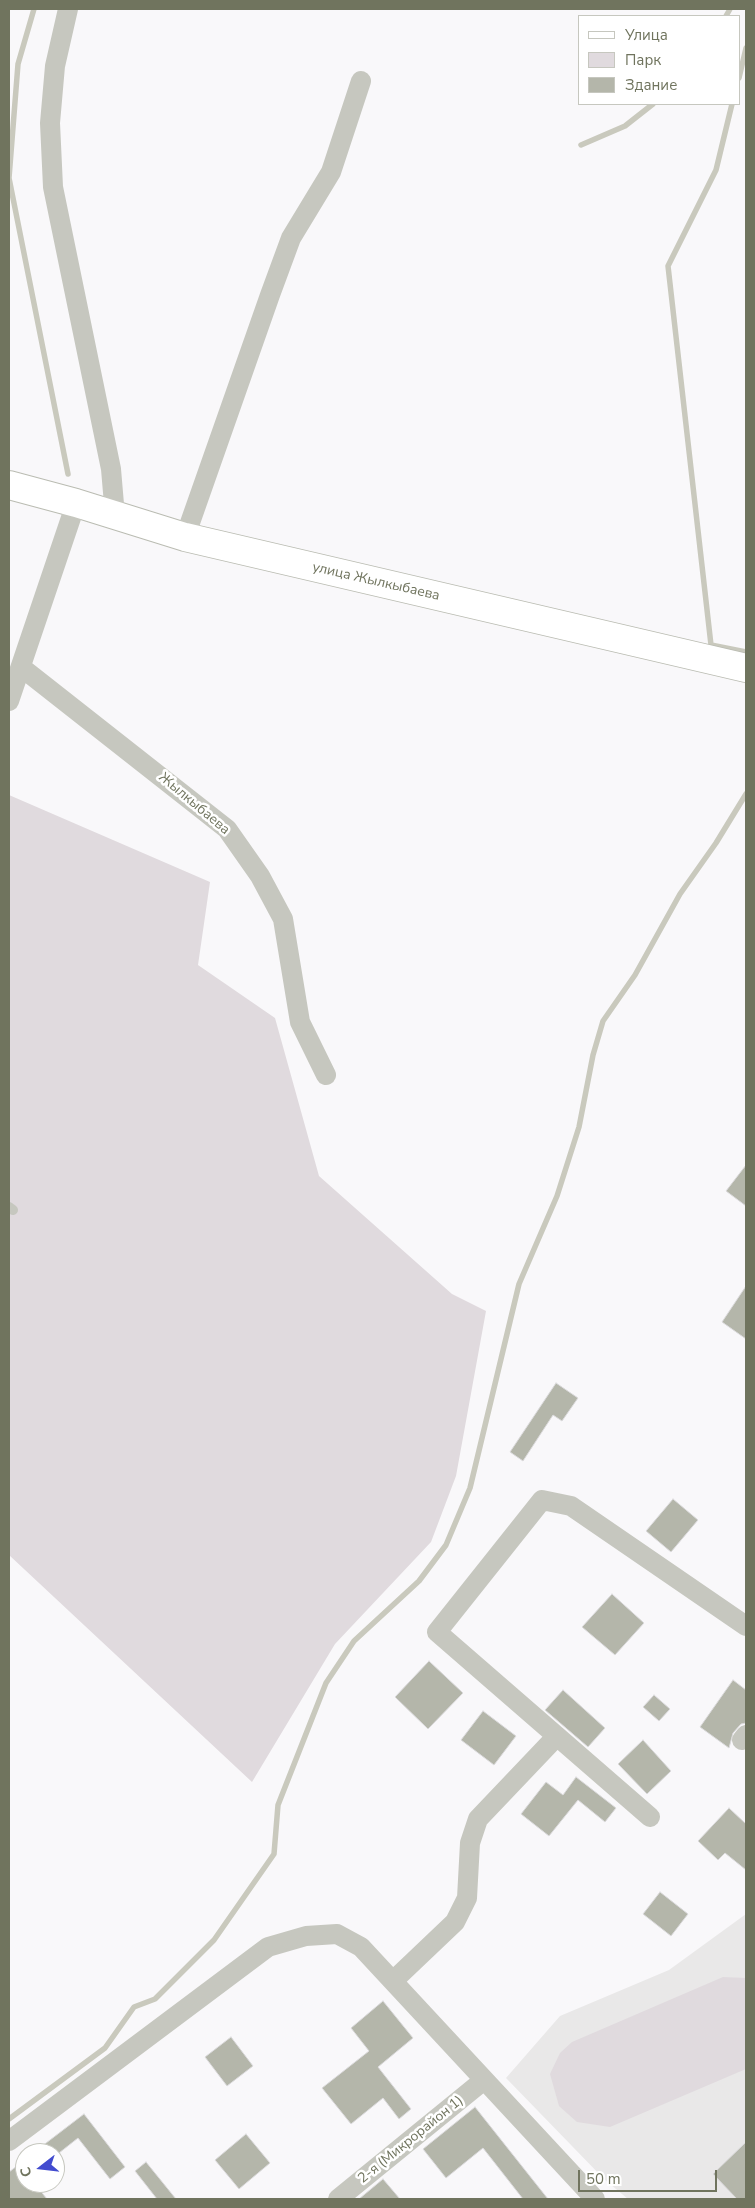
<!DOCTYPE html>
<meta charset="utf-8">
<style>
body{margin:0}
#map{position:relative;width:755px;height:2208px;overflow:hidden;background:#f9f8fa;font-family:"Nunito Sans",sans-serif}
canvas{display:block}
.frame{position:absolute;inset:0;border:10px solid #70745e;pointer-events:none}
.legend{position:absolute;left:578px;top:15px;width:162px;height:90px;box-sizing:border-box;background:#fff;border:1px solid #c6c7bf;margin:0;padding:6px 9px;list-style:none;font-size:15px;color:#70745e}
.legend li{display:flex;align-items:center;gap:10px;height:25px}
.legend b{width:25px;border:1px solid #c6c7bf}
.north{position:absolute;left:15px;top:2143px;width:50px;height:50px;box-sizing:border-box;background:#fff;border:1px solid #c6c7bf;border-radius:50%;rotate:254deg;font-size:14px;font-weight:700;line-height:20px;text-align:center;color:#70745e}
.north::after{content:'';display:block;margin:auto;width:18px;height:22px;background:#424ccf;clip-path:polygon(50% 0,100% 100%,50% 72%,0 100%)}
.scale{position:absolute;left:578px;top:2170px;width:139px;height:22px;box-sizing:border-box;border:2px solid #70745e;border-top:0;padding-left:6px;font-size:15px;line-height:18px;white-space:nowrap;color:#70745e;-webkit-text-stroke:4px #fff;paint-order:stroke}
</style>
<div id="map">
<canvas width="755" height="2208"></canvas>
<div class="frame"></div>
<ul class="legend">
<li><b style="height:6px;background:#fff"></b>Улица</li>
<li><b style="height:14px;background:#e0dade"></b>Парк</li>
<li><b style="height:14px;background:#b4b6aa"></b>Здание</li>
</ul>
<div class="north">С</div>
<div class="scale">50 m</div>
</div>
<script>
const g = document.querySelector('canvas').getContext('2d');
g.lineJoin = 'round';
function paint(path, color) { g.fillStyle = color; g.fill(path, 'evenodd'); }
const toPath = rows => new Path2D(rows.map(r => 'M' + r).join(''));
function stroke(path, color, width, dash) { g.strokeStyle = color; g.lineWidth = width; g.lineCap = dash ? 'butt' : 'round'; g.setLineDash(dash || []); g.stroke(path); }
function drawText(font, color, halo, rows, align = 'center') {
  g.font = font + ' "Nunito Sans",sans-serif'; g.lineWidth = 5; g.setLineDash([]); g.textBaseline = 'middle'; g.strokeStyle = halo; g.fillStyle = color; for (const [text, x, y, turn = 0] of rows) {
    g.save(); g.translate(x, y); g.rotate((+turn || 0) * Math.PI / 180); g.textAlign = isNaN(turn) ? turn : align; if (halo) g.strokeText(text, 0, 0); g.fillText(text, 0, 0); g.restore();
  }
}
const built = toPath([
 [746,1914,746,2199,628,2199,604,2179,506,2078,560,2016,669,1970]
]);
const green = toPath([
 [9,795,210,882,198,965,275,1018,319,1176,452,1294,486,1311,456,1476,431,1542,335,1644,252,1782,9,1555],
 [723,1977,746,1978,746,2069,610,2127,577,2122,559,2106,550,2074,560,2053,572,2042]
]);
const stream = toPath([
 [34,9,18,64,9,178,68,474],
 [726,16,730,9],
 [739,78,746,48],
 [732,104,716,170,668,266,711,645,746,652],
 [581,145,625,126,653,104],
 [9,2119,105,2048,134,2007,155,1999,214,1940,274,1854,278,1805,326,1683,354,1641,419,1581,446,1545,470,1488,519,1284,557,1196,579,1127,593,1055,603,1021,635,975,680,894,716,843,746,794]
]);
const building = toPath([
 [746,1165,746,1206,726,1191,746,1165],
 [746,1286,746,1339,722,1322,746,1286],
 [556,1383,578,1398,562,1421,553,1415,523,1461,510,1452,556,1383],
 [673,1499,698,1520,671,1552,646,1531,673,1499],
 [612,1594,644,1623,615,1655,582,1627,612,1594],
 [429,1661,463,1693,428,1729,395,1697,429,1661],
 [733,1680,746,1690,746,1723,741,1724,733,1733,729,1748,700,1727,733,1680],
 [563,1690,605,1728,588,1747,545,1710,563,1690],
 [654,1695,670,1709,659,1721,643,1707,654,1695],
 [483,1711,516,1736,494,1765,461,1740,483,1711],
 [643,1740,671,1771,647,1794,618,1764,643,1740],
 [576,1777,616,1808,605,1822,578,1800,549,1836,521,1814,546,1782,563,1795,576,1777],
 [729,1808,746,1824,746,1870,725,1853,718,1860,698,1841,729,1808],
 [660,1892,688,1914,671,1936,643,1914,660,1892],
 [383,2001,413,2038,378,2067,411,2109,399,2119,383,2098,351,2124,322,2088,369,2051,351,2028,383,2001],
 [231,2037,253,2066,227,2086,205,2057,231,2037],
 [475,2107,548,2199,523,2199,483,2148,446,2178,423,2149,475,2107],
 [84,2114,125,2167,110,2179,78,2138,59,2153,33,2153,84,2114],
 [246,2134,270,2163,239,2189,215,2160,246,2134],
 [746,2142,746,2199,737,2199,713,2174,746,2142],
 [25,2160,25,2183,34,2183,47,2199,9,2199,9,2172,25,2160],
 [146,2162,176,2199,157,2199,135,2171,146,2162],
 [383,2179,400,2199,359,2199,383,2179]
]);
const lane = toPath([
 [9,1207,13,1210]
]);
const street = toPath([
 [68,9,55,66,50,123,53,187,111,469,115,516],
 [185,537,270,295,291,238,331,172,361,81],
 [21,667,227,829,260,876,283,919,300,1022,326,1075],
 [9,701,76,503],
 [742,1740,746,1735],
 [650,1817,437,1632,542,1500,571,1506,746,1626],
 [393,1981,455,1922,467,1898,470,1843,478,1819,556,1737],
 [9,2141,268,1947,306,1936,337,1934,361,1947,595,2199],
 [338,2199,484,2080]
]);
const secondary = toPath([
 [9,485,76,503,185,537,746,668]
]);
const streetNames = [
 ["улица Жылкыбаева",376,582,13],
 ["Жылкыбаева",194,804,40],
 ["2-я (Микрорайон 1)",411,2140,-39]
];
paint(built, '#e9e8e8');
paint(green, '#e0dade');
stroke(stream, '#c9c9bd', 5.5);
paint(building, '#b4b6aa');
stroke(building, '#dbdadc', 1);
stroke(secondary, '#babcb2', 30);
stroke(lane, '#c6c7bf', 10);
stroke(street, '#c6c7bf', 20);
stroke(secondary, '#fff', 28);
drawText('14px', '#70745e', '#fff', streetNames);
</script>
